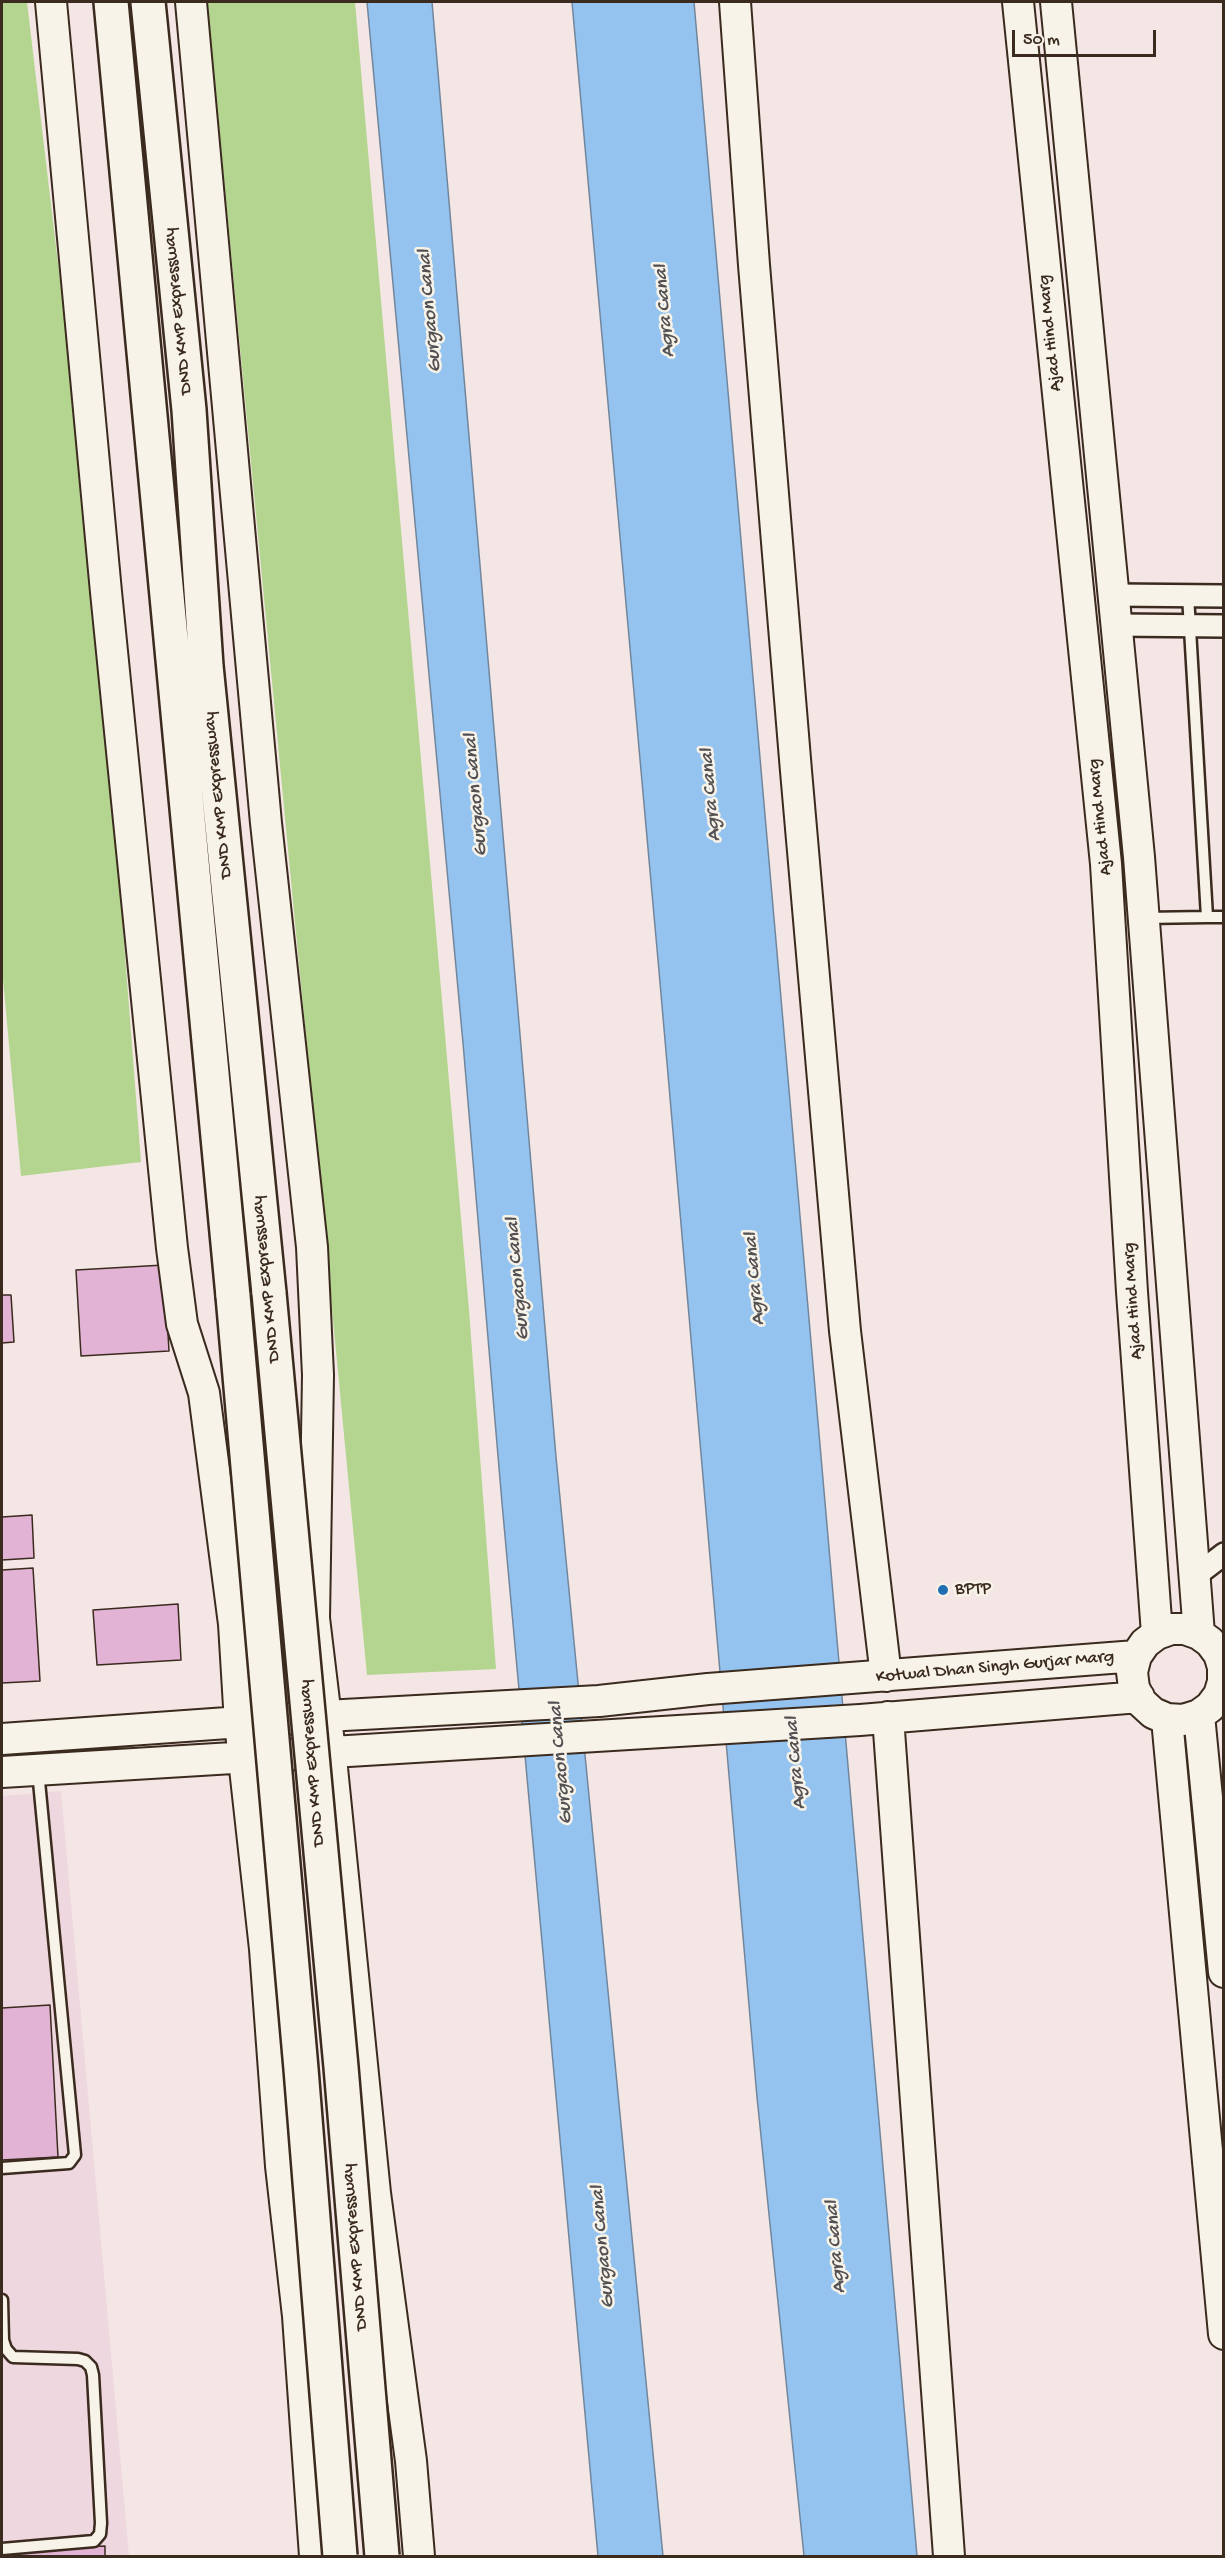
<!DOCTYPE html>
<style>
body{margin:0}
#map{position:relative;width:1225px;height:2558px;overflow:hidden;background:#f3e6e4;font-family:"Gochi Hand",sans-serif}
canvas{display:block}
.frame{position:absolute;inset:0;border:3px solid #3b2a1e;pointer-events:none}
.scale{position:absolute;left:1012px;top:30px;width:144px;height:27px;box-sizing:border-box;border:3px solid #3b2a1e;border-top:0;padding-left:8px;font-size:18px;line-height:21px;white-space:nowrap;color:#3b2a1e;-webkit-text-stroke:4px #f7f3e8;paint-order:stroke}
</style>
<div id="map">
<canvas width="1225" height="2558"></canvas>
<div class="frame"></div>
<div class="scale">50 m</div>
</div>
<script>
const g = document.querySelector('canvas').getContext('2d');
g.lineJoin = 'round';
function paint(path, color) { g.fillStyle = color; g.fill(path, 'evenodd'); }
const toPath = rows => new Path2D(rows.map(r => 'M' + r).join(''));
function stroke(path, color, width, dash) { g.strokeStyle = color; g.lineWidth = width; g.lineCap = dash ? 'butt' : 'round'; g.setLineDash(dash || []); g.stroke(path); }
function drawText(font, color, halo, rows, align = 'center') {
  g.font = font + ' "Gochi Hand",sans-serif'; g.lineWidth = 5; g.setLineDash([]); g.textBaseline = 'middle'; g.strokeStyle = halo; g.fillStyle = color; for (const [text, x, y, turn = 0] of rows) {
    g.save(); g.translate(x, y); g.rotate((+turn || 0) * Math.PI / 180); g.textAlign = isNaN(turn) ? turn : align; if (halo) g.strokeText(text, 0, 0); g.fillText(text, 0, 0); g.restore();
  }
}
const built = toPath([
 [61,1791,129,2556,2,2556,2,1796]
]);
const green = toPath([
 [2,2,27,2,97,593,141,1162,21,1176,2,968],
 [207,2,355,2,469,1310,496,1669,367,1675]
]);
const water = toPath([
 [367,2,432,2,556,1457,663,2556,598,2556,502,1503,463,1043,367,2],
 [572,2,694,2,917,2556,804,2556,757,2097,659,971,572,2]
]);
const building = toPath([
 [164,1265,169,1351,81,1356,76,1270,164,1265],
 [2,1295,11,1295,14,1342,2,1343,2,1295],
 [32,1515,34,1558,2,1560,2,1517,32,1515],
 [33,1568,40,1681,2,1683,2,1570,33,1568],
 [178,1604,181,1660,97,1665,93,1610,178,1604],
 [50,2005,58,2157,2,2160,2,2008,50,2005],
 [105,2546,105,2556,2,2556,2,2551,105,2546]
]);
const lane = toPath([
 [1188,595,1207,917,1224,917],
 [1144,918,1207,917],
 [2,2168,69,2163,75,2155,38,1771],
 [2,2300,3,2340,6,2349,13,2357,78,2359,85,2361,91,2367,93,2375,101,2523,100,2534,94,2541,2,2549]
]);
const street = toPath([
 [1113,595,1224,596],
 [1116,625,1224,626],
 [1194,1577,1224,1554]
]);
const secondary = toPath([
 [51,2,106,592,172,1248,182,1324,204,1393,234,1624,240,1723,265,1949,281,2166,298,2316,315,2556],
 [191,2,266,823,312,1247,318,1375,314,1618,332,1768,375,2193,411,2461,419,2556],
 [735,2,754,265,796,771,845,1331,886,1676],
 [1018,2,1106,864,1132,1292,1157,1634],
 [1056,2,1139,857,1199,1634,1210,1642,1219,1654,1223,1667,1223,1682,1219,1695,1210,1707,1199,1715,1183,1720,1167,1719,1153,1713,1141,1702,1134,1688,1132,1672,1136,1656,1145,1643,1157,1634,1171,1629,1185,1629,1199,1634],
 [1199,1715,1224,1972],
 [888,1717,949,2556],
 [1167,1719,1224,2334],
 [2,1739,326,1716,599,1701,708,1689,1136,1656],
 [2,1772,860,1720,1139,1697]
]);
const highway = toPath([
 [111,2,233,1296],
 [148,2,189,410,206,666,269,1293]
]);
const highwayBridge = toPath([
 [269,1293,341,2067,382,2556],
 [233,1296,301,2069,340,2556]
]);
const markers = [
 [943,1590,6,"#1f6fb2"]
];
const streetNames = [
 ["DND KMP Expressway",179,311,-96],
 ["Ajad Hind Marg",1051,333,-96],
 ["DND KMP Expressway",219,795,-96],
 ["Ajad Hind Marg",1101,817,-96],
 ["DND KMP Expressway",267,1279,-96],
 ["Ajad Hind Marg",1134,1301,-94],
 ["Kotwal Dhan Singh Gurjar Marg",995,1668,-5],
 ["DND KMP Expressway",313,1763,-95],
 ["DND KMP Expressway",356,2247,-95]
];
const poiNames = [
 ["BPTP",955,1590]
];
const waterNames = [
 ["Gurgaon Canal",431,311,-95],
 ["Agra Canal",666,311,-95],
 ["Gurgaon Canal",477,795,-95],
 ["Agra Canal",712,795,-95],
 ["Gurgaon Canal",519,1279,-95],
 ["Agra Canal",756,1279,-95],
 ["Gurgaon Canal",562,1763,-95],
 ["Agra Canal",797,1763,-95],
 ["Gurgaon Canal",604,2247,-95],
 ["Agra Canal",837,2247,-95]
];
paint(built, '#eed7df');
paint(green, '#b4d58f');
paint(water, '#95c3f0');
stroke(water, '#71869c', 1.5);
paint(building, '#e2b3d4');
stroke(building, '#3b2a1e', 1.5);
stroke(lane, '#3b2a1e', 15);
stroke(street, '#3b2a1e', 26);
stroke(secondary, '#3b2a1e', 34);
stroke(highway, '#3b2a1e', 38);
stroke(lane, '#f7f3e8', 10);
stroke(street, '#f7f3e8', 21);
stroke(secondary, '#f7f3e8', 30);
stroke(highway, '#f7f3e8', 33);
stroke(highwayBridge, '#3b2a1e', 38, []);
stroke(highwayBridge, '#f7f3e8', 33);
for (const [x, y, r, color] of markers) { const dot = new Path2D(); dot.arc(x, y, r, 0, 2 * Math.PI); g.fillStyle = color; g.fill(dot); stroke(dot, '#f7f3e8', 2); }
drawText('18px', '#3b2a1e', '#f7f3e8', streetNames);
drawText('18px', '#3b2a1e', '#f7f3e8', poiNames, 'left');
drawText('italic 20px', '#525052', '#f7f3e8', waterNames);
</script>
